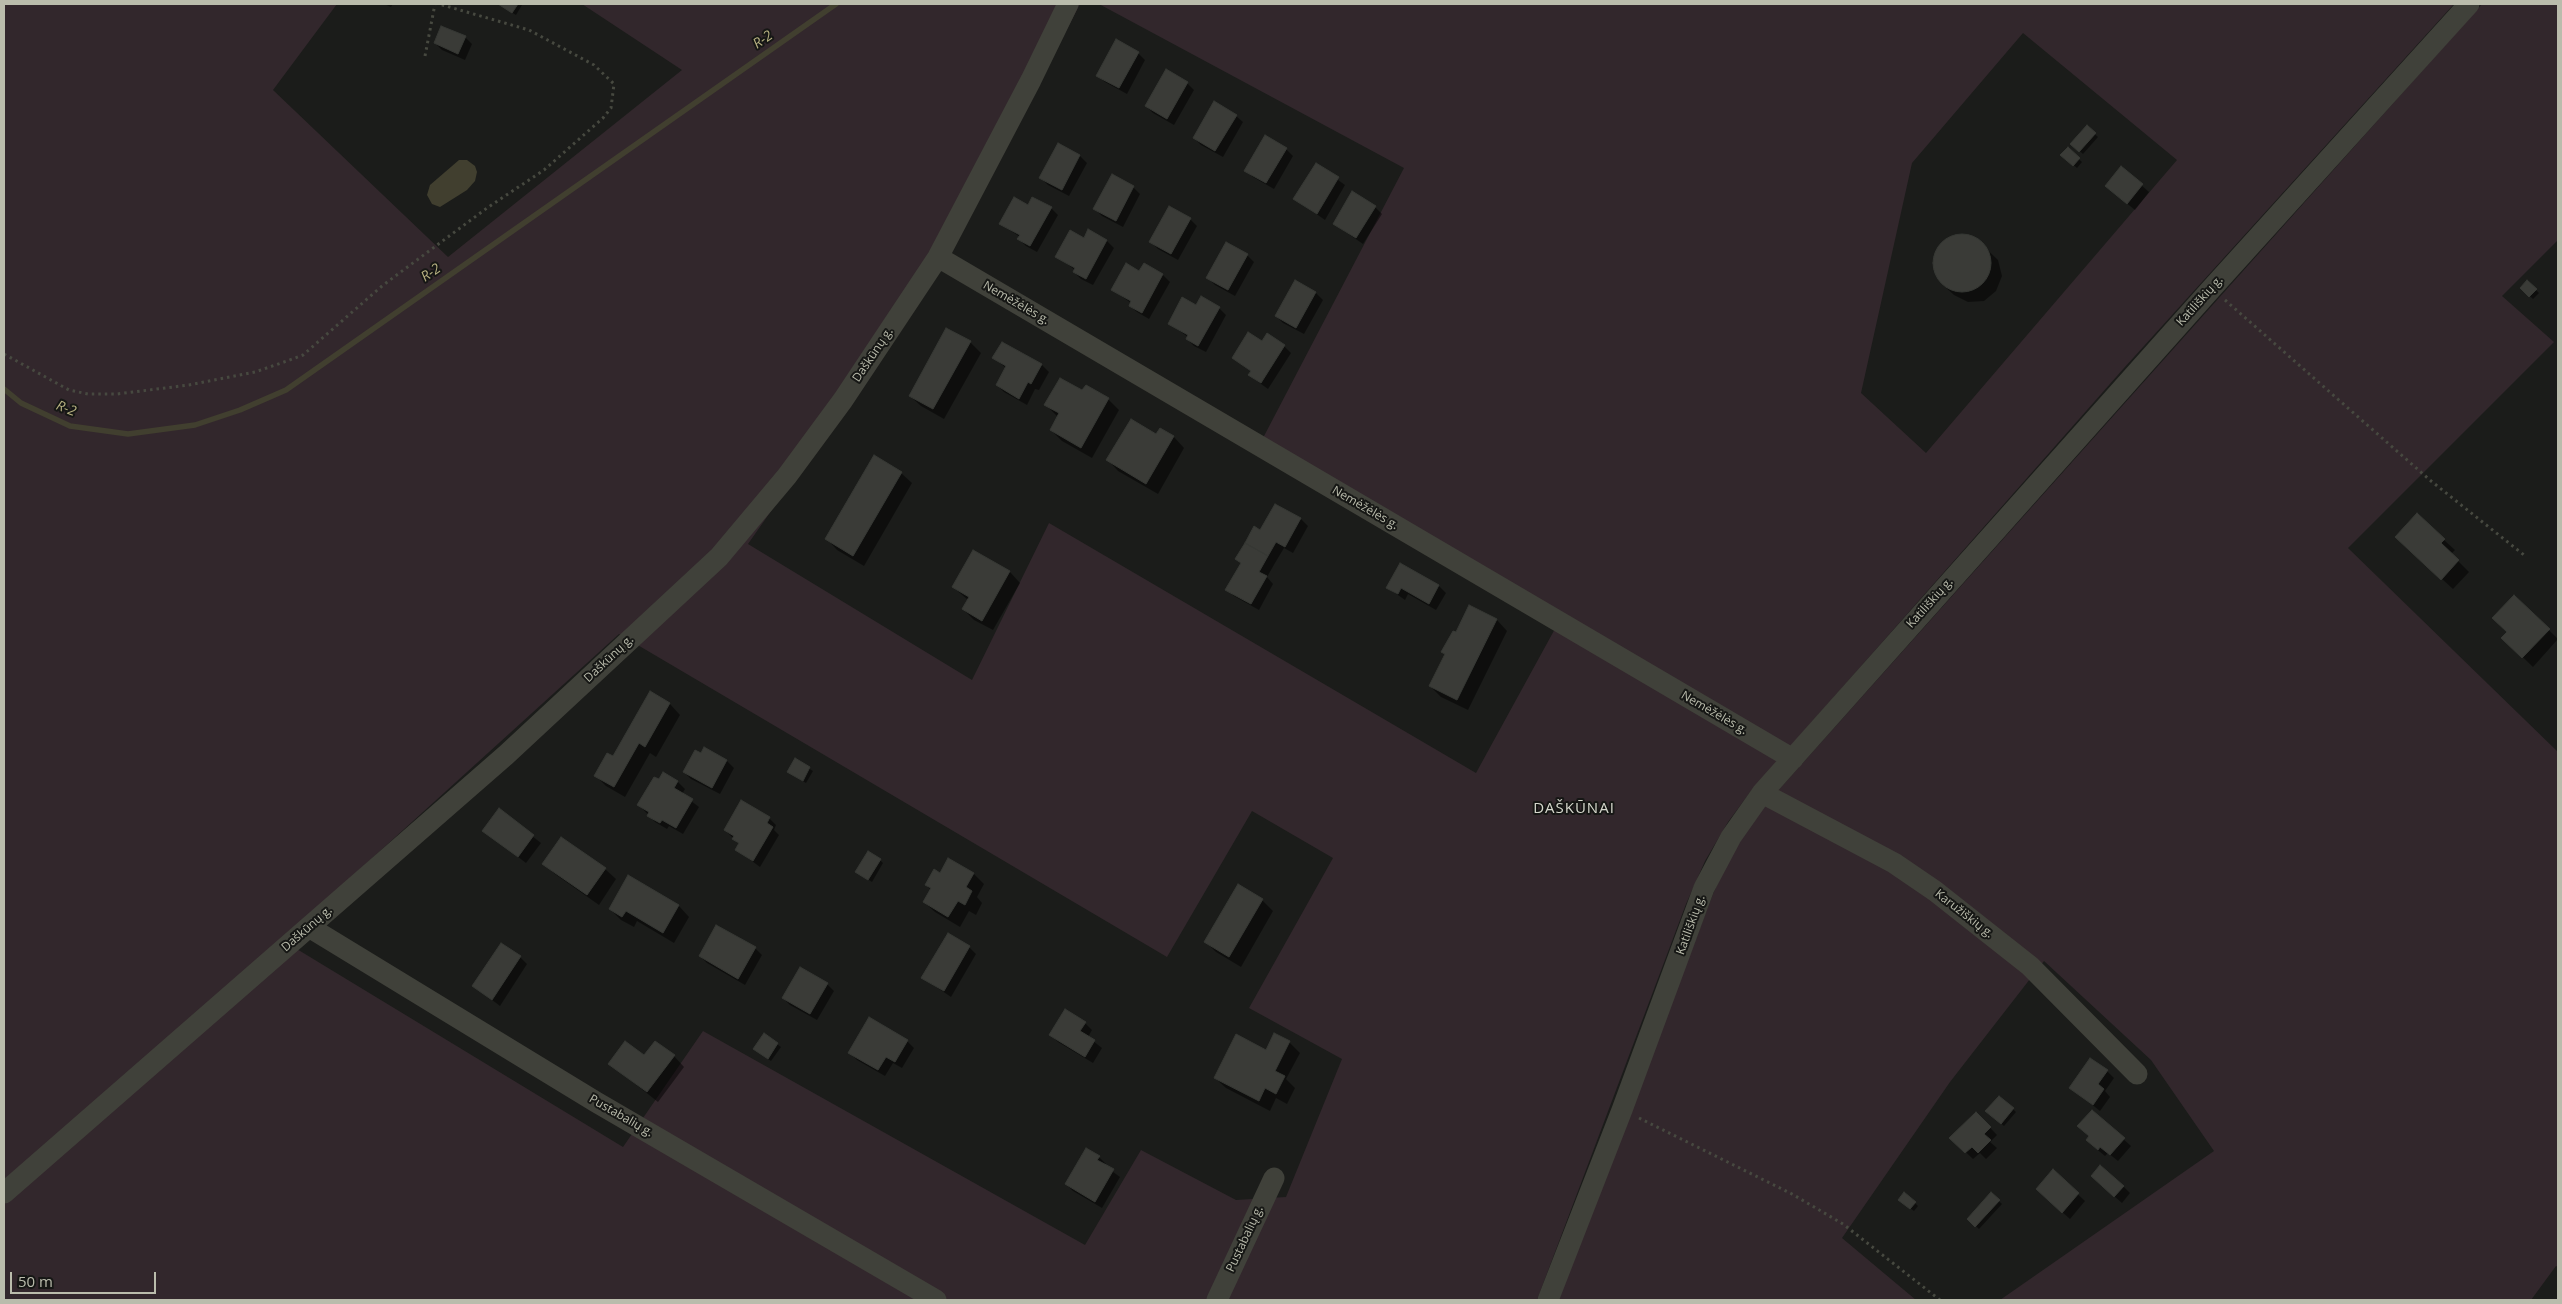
<!DOCTYPE html>
<meta charset="utf-8">
<style>
body{margin:0}
#map{position:relative;width:2562px;height:1304px;overflow:hidden;background:#1b1c1a;font-family:"Open Sans",sans-serif}
canvas{display:block}
.frame{position:absolute;inset:0;border:5px solid #babcac;pointer-events:none}
.scale{position:absolute;left:10px;top:1272px;width:146px;height:22px;box-sizing:border-box;border:2px solid #babcac;border-top:0;padding-left:6px;font-size:15px;line-height:18px;white-space:nowrap;color:#babcac;-webkit-text-stroke:4px #161715;paint-order:stroke}
</style>
<div id="map">
<canvas width="2562" height="1304"></canvas>
<div class="frame"></div>
<div class="scale">50 m</div>
</div>
<script>
const g = document.querySelector('canvas').getContext('2d');
g.lineJoin = 'round';
function paint(path, color) { g.fillStyle = color; g.fill(path, 'evenodd'); }
const toPath = rows => new Path2D(rows.map(r => 'M' + r).join(''));
function stroke(path, color, width, dash) { g.strokeStyle = color; g.lineWidth = width; g.lineCap = dash ? 'butt' : 'round'; g.setLineDash(dash || []); g.stroke(path); }
function drawText(font, color, halo, rows, align = 'center') {
  g.font = font + ' "Open Sans",sans-serif'; g.lineWidth = 4; g.setLineDash([]); g.textBaseline = 'middle'; g.strokeStyle = halo; g.fillStyle = color; for (const [text, x, y, turn = 0] of rows) {
    g.save(); g.translate(x, y); g.rotate((+turn || 0) * Math.PI / 180); g.textAlign = isNaN(turn) ? turn : align; if (halo) g.strokeText(text, 0, 0); g.fillText(text, 0, 0); g.restore();
  }
}
const green = toPath([
 [4,4,337,4,273,90,448,257,682,70,582,4,1080,4,950,255,748,544,972,680,1049,523,1476,773,1562,616,1263,438,1404,168,1099,4,2454,4,2124,368,1751,791,1728,822,1705,861,1686,904,1537,1300,4,1300],
 [2023,33,2177,160,1926,453,1861,393,1912,163],
 [619,634,1167,957,1252,811,1333,858,1249,1008,1342,1059,1286,1197,1236,1200,1141,1150,1085,1245,703,1031,623,1147,282,940],
 [2482,4,2558,4,2558,240,2502,296,2554,342,2348,548,2558,752,2558,1267,2556,1266,2531,1300,2000,1300,2214,1151,2151,1060,2044,961,1950,1082,1842,1238,1916,1300,1558,1300,1713,894,1726,864,1757,814]
]);
const water = toPath([
 [459,160,467,160,475,166,477,172,475,181,467,190,440,207,432,204,427,195,430,185]
]);
const shadow = toPath([
 [384,4,393,4,391,7],
 [498,4,521,4,522,5,516,15],
 [465,37,472,44,465,60,442,50,435,43],
 [1138,53,1145,60,1127,94,1105,82,1098,76],
 [1187,83,1194,90,1174,125,1153,113,1146,106],
 [1236,116,1243,122,1223,157,1201,145,1194,138],
 [2087,127,2098,137,2083,154,2072,144],
 [1059,145,1080,156,1087,163,1069,196,1048,185,1041,178],
 [1286,149,1293,156,1274,189,1253,177,1246,170],
 [2068,149,2082,162,2077,168,2062,155],
 [1316,164,1345,185,1325,220,1295,199],
 [2122,168,2149,192,2135,210,2114,193],
 [1133,187,1140,194,1123,227,1102,216,1095,209],
 [1029,206,1051,208,1058,215,1037,252,1026,246,1019,239,1020,237,1001,224],
 [1375,207,1382,214,1363,244,1334,224],
 [1170,208,1190,219,1197,226,1178,260,1158,249,1151,242],
 [1089,231,1107,241,1114,248,1093,285,1081,279,1074,272,1075,270,1057,256,1084,239],
 [1959,235,1975,238,1998,260,2002,276,1996,291,1984,301,1968,302,1954,295,1942,284,1934,270,1935,254,1944,241],
 [1247,255,1254,262,1235,296,1215,285,1208,278],
 [1140,273,1163,275,1170,282,1149,319,1137,312,1130,306,1131,303,1113,290],
 [1295,281,1316,293,1323,300,1304,334,1283,323,1276,316],
 [2527,281,2539,293,2533,299,2521,288],
 [1197,306,1219,308,1226,315,1206,352,1194,346,1187,339,1188,337,1169,323],
 [970,342,981,353,944,419,921,406,910,396],
 [1002,343,1042,365,1049,372,1039,390,1035,389,1027,405,1004,392,997,385,1006,368,994,358],
 [1262,343,1284,346,1291,353,1268,389,1257,381,1250,375,1252,372,1234,358],
 [1083,392,1108,399,1119,410,1092,458,1062,441,1051,430,1058,417,1046,405],
 [1160,430,1174,437,1184,448,1158,494,1118,471,1108,460,1156,436],
 [901,473,912,483,864,566,837,550,827,539],
 [1276,505,1301,519,1308,526,1293,553,1284,548,1275,563,1267,577,1273,584,1259,610,1234,596,1227,589,1241,564,1237,559,1261,532],
 [2444,540,2455,550,2451,554,2469,572,2453,589,2407,547],
 [973,551,1010,572,1020,583,993,630,974,620,963,609,968,600,953,587],
 [1401,564,1439,586,1446,593,1436,610,1408,594,1405,600,1388,588],
 [2514,596,2558,639,2533,667,2503,638,2508,632],
 [1470,607,1497,620,1507,631,1468,710,1441,697,1430,686,1446,655,1443,652,1456,634],
 [651,693,670,704,680,715,656,757,650,753,625,797,606,786,595,775,613,758],
 [704,749,727,761,734,768,720,794,691,779,684,772],
 [795,760,813,771,806,783,789,772],
 [664,774,678,782,685,789,682,794,699,807,683,834,669,826,667,829,655,822,639,805],
 [742,802,769,818,776,825,774,830,779,835,760,867,737,850,740,845,725,830],
 [499,810,541,843,526,863,484,831],
 [880,860,883,863,872,882,857,872],
 [544,864,605,869,616,879,599,905,555,874],
 [940,874,974,874,984,884,977,897,982,903,976,915,969,911,960,927,935,912,924,902,931,890,926,885],
 [629,877,679,906,689,917,674,943,637,921,634,927,621,920,610,909],
 [1262,900,1273,911,1241,967,1216,952,1206,942],
 [969,947,976,954,951,997,923,978],
 [755,948,762,955,745,985,707,963,700,956],
 [520,957,527,964,500,1006,474,986],
 [827,984,834,991,817,1020,790,1005,783,998],
 [1085,1023,1092,1030,1088,1037,1102,1048,1093,1063,1058,1042,1051,1035],
 [764,1035,781,1047,771,1061,758,1052],
 [907,1041,914,1048,902,1068,893,1063,885,1076,857,1060,850,1053],
 [1289,1042,1300,1053,1286,1079,1295,1088,1287,1104,1276,1098,1270,1111,1226,1088,1215,1078,1266,1051],
 [674,1056,684,1067,658,1102,610,1064,644,1057],
 [2107,1071,2114,1078,2105,1091,2110,1097,2100,1111,2070,1087],
 [2013,1109,2016,1112,2004,1126,1990,1114],
 [2092,1111,2131,1146,2118,1161,2108,1153,2105,1156,2094,1147,2090,1137],
 [1976,1113,1997,1135,1990,1142,1997,1148,1986,1159,1980,1153,1973,1159,1951,1138],
 [1099,1157,1106,1164,1105,1166,1120,1177,1102,1208,1073,1191,1066,1184],
 [2053,1171,2085,1201,2070,1219,2044,1196],
 [2099,1183,2123,1186,2130,1193,2122,1203],
 [1991,1194,2002,1204,1979,1229,1969,1219],
 [1903,1203,1915,1203,1918,1206,1914,1211]
]);
const stream = toPath([
 [4,389,21,403,70,426,128,434,195,425,240,410,286,390,836,4]
]);
const building = toPath([
 [498,4,518,4,512,13,498,4],
 [441,26,466,36,458,54,434,43,441,26],
 [1116,39,1139,52,1119,88,1096,76,1116,39],
 [1166,69,1188,82,1167,119,1145,106,1166,69],
 [1214,101,1237,115,1215,151,1193,138,1214,101],
 [2087,125,2096,133,2079,152,2070,144,2087,125],
 [1265,135,1287,148,1266,183,1244,171,1265,135],
 [1058,143,1080,155,1062,190,1039,178,1058,143],
 [2068,147,2080,158,2073,166,2060,155,2068,147],
 [1316,163,1339,177,1317,214,1293,199,1316,163],
 [2121,166,2143,184,2127,204,2105,186,2121,166],
 [1112,174,1134,186,1116,221,1093,209,1112,174],
 [1352,191,1376,206,1356,238,1333,224,1352,191],
 [1014,197,1028,205,1032,197,1052,207,1030,246,1017,239,1020,235,999,224,1014,197],
 [1169,206,1191,218,1171,254,1149,242,1169,206],
 [1088,229,1107,240,1086,279,1073,272,1075,268,1055,257,1070,230,1084,238,1088,229],
 '1933 263a29 29 0 1 1 58 0a29 29 0 1 1-58 0Z',
 [1226,242,1248,254,1228,290,1206,278,1226,242],
 [1126,263,1139,271,1144,263,1163,274,1142,313,1129,306,1131,301,1111,290,1126,263],
 [1295,280,1316,292,1296,328,1275,316,1295,280],
 [2527,280,2537,289,2529,297,2520,288,2527,280],
 [1201,296,1220,307,1198,346,1186,339,1188,335,1168,324,1182,297,1196,305,1201,296],
 [946,328,971,341,933,409,909,396,946,328],
 [1248,332,1262,341,1267,333,1285,345,1261,383,1248,375,1251,371,1232,358,1248,332],
 [1002,342,1042,364,1031,384,1028,382,1019,399,996,385,1006,366,992,358,1002,342],
 [1060,378,1082,390,1086,385,1109,398,1081,448,1050,430,1059,413,1044,405,1060,378],
 [1131,419,1156,434,1160,428,1174,436,1146,484,1106,460,1131,419],
 [874,455,902,472,853,556,825,539,874,455],
 [1275,504,1301,518,1285,547,1276,542,1268,556,1245,543,1254,526,1260,530,1275,504],
 [2417,513,2445,539,2441,543,2459,560,2441,580,2395,537,2417,513],
 [1245,543,1268,556,1259,572,1267,576,1251,604,1225,590,1241,563,1235,559,1245,543],
 [973,550,1010,571,982,621,962,609,969,597,952,587,973,550],
 [1400,563,1439,585,1429,604,1401,588,1398,594,1386,588,1400,563],
 [2514,595,2550,629,2522,658,2501,638,2507,632,2492,618,2514,595],
 [1469,605,1497,619,1457,700,1429,686,1445,654,1441,652,1453,631,1456,632,1469,605],
 [650,691,670,703,645,747,639,743,614,787,594,776,607,753,613,756,650,691],
 [704,747,727,760,712,788,683,772,695,750,701,753,704,747],
 [795,758,810,767,803,781,787,772,795,758],
 [663,772,678,781,674,788,693,799,676,828,662,820,660,823,647,816,649,812,637,805,654,777,659,779,663,772],
 [741,800,770,817,767,823,773,827,753,861,735,850,739,843,732,839,734,836,724,830,741,800],
 [499,808,534,835,518,857,482,831,499,808],
 [561,837,606,868,587,895,542,864,561,837],
 [868,851,881,859,868,880,855,872,868,851],
 [948,858,974,873,966,887,972,891,965,905,958,901,948,917,923,902,931,888,925,885,934,869,940,873,948,858],
 [628,875,679,905,663,933,626,911,622,917,609,909,628,875],
 [1238,884,1263,899,1229,957,1204,942,1238,884],
 [716,925,756,947,738,979,699,956,716,925],
 [948,933,970,946,944,991,921,978,948,933],
 [501,943,521,956,492,1000,472,986,501,943],
 [800,967,828,983,810,1014,782,998,800,967],
 [1065,1009,1086,1022,1080,1031,1095,1040,1085,1057,1049,1035,1065,1009],
 [869,1017,908,1040,895,1062,886,1057,878,1070,848,1053,869,1017],
 [764,1033,778,1043,768,1059,753,1049,764,1033],
 [1274,1033,1290,1041,1275,1071,1285,1076,1276,1094,1265,1088,1259,1101,1214,1078,1236,1034,1266,1050,1274,1033],
 [625,1041,644,1055,655,1041,675,1055,647,1092,608,1064,625,1041],
 [2090,1058,2108,1070,2098,1084,2104,1089,2093,1105,2069,1088,2090,1058],
 [1999,1096,2014,1108,2001,1124,1985,1111,1999,1096],
 [2092,1110,2125,1138,2110,1155,2100,1147,2098,1150,2086,1140,2089,1136,2077,1126,2092,1110],
 [1976,1112,1991,1127,1984,1134,1991,1140,1978,1153,1972,1147,1965,1153,1949,1138,1976,1112],
 [1086,1148,1100,1156,1097,1160,1114,1169,1095,1202,1065,1184,1086,1148],
 [2100,1165,2124,1186,2114,1197,2091,1176,2100,1165],
 [2053,1169,2079,1193,2062,1213,2036,1189,2053,1169],
 [1904,1192,1916,1202,1910,1209,1898,1200,1904,1192],
 [1991,1192,2000,1200,1975,1227,1967,1219,1991,1192]
]);
const path = toPath([
 [425,56,435,4],
 [2225,300,2431,481,2524,555],
 [4,354,69,390,88,394,117,394,189,385,255,372,287,361,303,355,382,286,487,208,544,170,603,118,611,108,614,84,594,65,529,30,439,4],
 [1639,1118,1792,1194,1843,1224,1940,1300]
]);
const minor = toPath([
 [938,257,1793,759],
 [1762,793,1894,863,1935,891,2030,966,2137,1074],
 [309,927,596,1102,936,1300],
 [4,1193,506,755,719,557,787,476,843,400,938,257,1031,80,1068,4],
 [1217,1300,1274,1178],
 [1548,1300,1622,1110,1704,888,1731,837,1762,793,2212,288,2469,4]
]);
const streetNames = [
 ["Katiliškių g.",2200,301,-48],
 ["Nemėžėlės g.",1016,303,30],
 ["Daškūnų g.",873,355,-56],
 ["Nemėžėlės g.",1365,508,30],
 ["Katiliškių g.",1930,603,-48],
 ["Daškūnų g.",609,659,-43],
 ["Nemėžėlės g.",1714,713,30],
 ["Karužiškių g.",1964,914,38],
 ["Katiliškių g.",1691,925,-70],
 ["Daškūnų g.",307,929,-41],
 ["Pustabalių g.",621,1116,30],
 ["Pustabalių g.",1245,1239,-65]
];
const waterNames = [
 ["R-2",763,40,-35],
 ["R-2",431,273,-35],
 ["R-2",66,409,21]
];
const quarterNames = [
 ["DAŠKŪNAI",1574,809]
];
paint(green, '#32272c');
paint(water, '#413f2f');
paint(shadow, '#0007');
stroke(stream, '#413f2f', 5.5);
paint(building, '#3a3b37');
stroke(building, '#363834', 1);
stroke(path, '#474940', 3, [2.5, 4]);
stroke(minor, '#40413a', 21);
drawText('12px', '#babcac', '#161715', streetNames);
drawText('italic 14px', '#b8b282', '#161715', waterNames);
g.letterSpacing = '1px';
drawText('15px', '#d6d8cd', '#161715', quarterNames);
g.letterSpacing = '0px';
</script>
